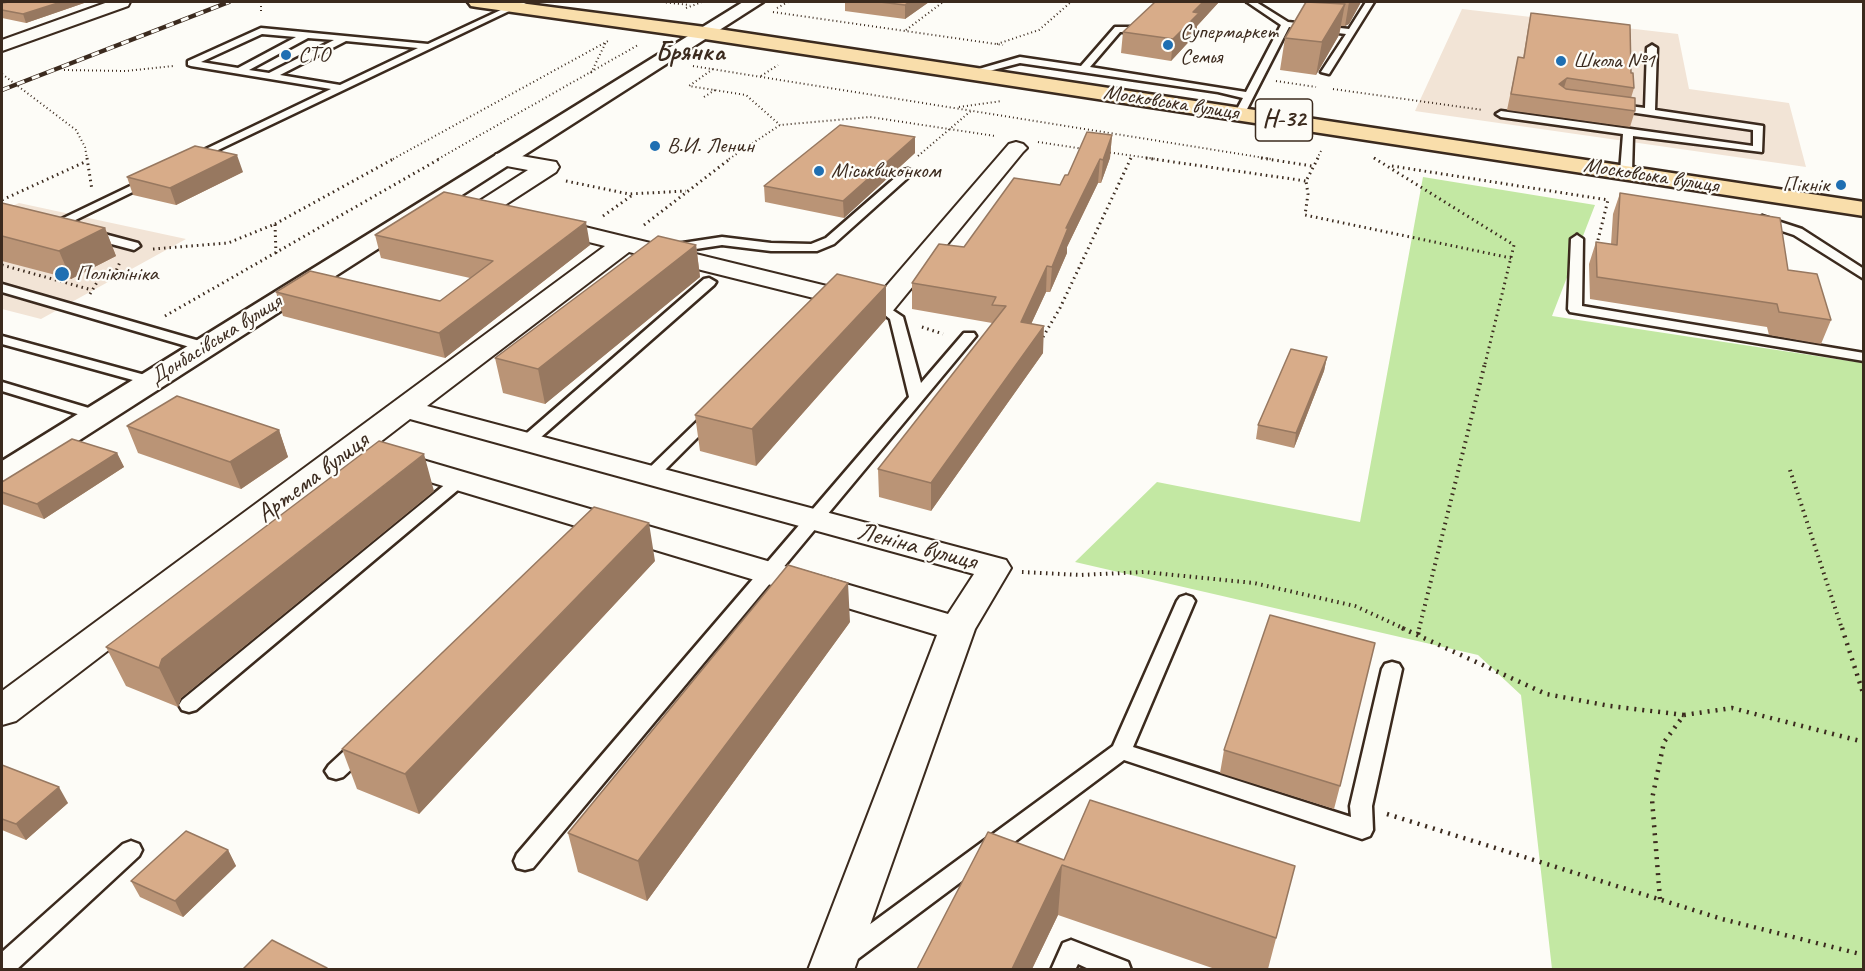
<!DOCTYPE html>
<meta charset="utf-8">
<style>
body{margin:0}
#map{position:relative;width:1865px;height:971px;overflow:hidden;background:#fdfcf7;font-family:Caveat,sans-serif}
canvas{display:block}
.frame{position:absolute;inset:0;border:3px solid #3b2a1e;pointer-events:none}
</style>
<div id="map">
<canvas width="1865" height="971"></canvas>
<div class="frame"></div>
</div>
<script>
const g = document.querySelector('canvas').getContext('2d');
g.lineJoin = 'round';
function paint(path, color) { g.fillStyle = color; g.fill(path, 'evenodd'); }
const toPath = rows => new Path2D(rows.map(r => 'M' + r).join(''));
function stroke(path, color, width, dash) { g.strokeStyle = color; g.lineWidth = width; g.lineCap = dash ? 'butt' : 'round'; g.setLineDash(dash || []); g.stroke(path); }
function drawText(font, color, halo, rows, align = 'center') {
  g.font = font + ' Caveat,sans-serif'; g.lineWidth = 4.5; g.setLineDash([]); g.textBaseline = 'middle'; g.strokeStyle = halo; g.fillStyle = color; for (const [text, x, y, turn = 0] of rows) {
    g.save(); g.translate(x, y); g.rotate((+turn || 0) * Math.PI / 180); g.textAlign = isNaN(turn) ? turn : align; if (halo) g.strokeText(text, 0, 0); g.fillText(text, 0, 0); g.restore();
  }
}
const built = toPath([
 [1462,9,1678,34,1689,89,1789,103,1806,167,1415,111],
 [19,203,186,239,41,319,2,309,2,211]
]);
const green = toPath([
 [1423,177,1595,205,1552,316,1863,363,1863,969,1552,969,1521,695,1478,655,1075,562,1157,482,1360,522]
]);
const pathFar3 = toPath([
 [261,2,261,13],
 [662,2,690,5],
 [686,8,702,2],
 [777,8,788,2],
 [773,12,1003,45],
 [906,30,943,2],
 [997,44,1039,30,1071,2],
 [693,66,1271,159],
 [713,69,689,86,746,95,780,125],
 [64,70,126,71,173,66],
 [591,73,606,42],
 [2,74,76,130,85,147,87,159],
 [761,76,778,65],
 [1276,81,1316,87],
 [1333,89,1483,110],
 [704,97,715,90],
 [959,107,1002,101],
 [1038,142,1084,149],
 [1106,152,1156,159],
 [918,156,972,110],
 [1374,158,1376,159],
 [393,159,608,41],
 [438,159,638,45],
 [729,159,780,125,870,117,995,136],
 [1130,159,1132,156],
 [1317,159,1322,149]
]);
const pathFar2 = toPath([
 [87,158,92,190],
 [1146,158,1306,181],
 [1261,158,1312,166],
 [1318,158,1306,181,1308,194,1305,215,1511,258],
 [1374,158,1514,245,1485,364],
 [1392,166,1608,200,1598,240],
 [566,181,629,194,686,191],
 [2,200,87,161],
 [603,216,634,194],
 [275,224,395,158],
 [644,225,731,158],
 [153,249,228,243,275,224,276,255],
 [2,265,92,290],
 [112,280,120,262],
 [90,294,99,279],
 [165,316,441,158],
 [922,327,943,334],
 [1043,337,1060,308,1131,158]
]);
const pathFar1 = toPath([
 [1790,470,1842,629],
 [1022,572,1080,575,1144,572,1254,583,1355,606,1405,629],
 [1419,629,1485,363]
]);
const path = toPath([
 [1402,628,1546,694,1610,706,1684,715],
 [1842,628,1864,696],
 [1418,634,1420,628],
 [1387,814,1722,919,1864,955],
 [1660,899,1652,799,1664,742,1684,715,1732,708,1864,742]
]);
const service = toPath([
 [518,2,528,2,195,161,187,161,185,159,331,89,191,66,188,65,188,61,261,28,428,44,518,2],
 [262,34,296,37,238,68,201,62,262,34],
 [308,38,334,40,269,73,249,70,308,38],
 [346,41,418,48,340,85,280,75,346,41],
 [1247,2,1256,2,1288,22,1349,29,1366,2,1374,2,1329,74,1321,72,1346,34,1289,27,1245,113,1240,116,1235,113,1243,98,1218,92,1020,63,970,76,965,73,1020,57,1081,66,1115,27,1132,27,1142,18,1147,21,1137,32,1120,32,1090,67,1246,92,1281,25,1247,2],
 [1652,45,1657,48,1655,110,1763,126,1762,152,1633,136,1632,172,1626,175,1620,172,1623,134,1501,117,1496,114,1501,111,1753,146,1753,130,1609,109,1608,107,1613,104,1645,108,1647,48,1652,45],
 [908,169,914,172,912,174,834,244,817,251,771,251,722,245,676,252,670,248,676,244,722,237,771,243,811,244,826,238,904,170,908,169],
 [149,177,153,178,153,182,59,228,51,228,49,225,149,177],
 [1762,216,1802,229,1864,269,1864,279,1794,235,1758,223,1756,220,1762,216],
 [89,230,138,243,140,246,134,250,85,237,83,234,85,231,89,230],
 [1577,235,1583,239,1582,306,1864,353,1864,361,1570,312,1568,309,1571,239,1577,235],
 [709,278,716,282,714,285,532,445,520,445,518,442,520,439,704,279,709,278],
 [2,284,210,344,212,347,210,350,200,350,2,292,2,284],
 [882,303,903,317,921,383,964,333,974,333,976,336,533,868,525,870,517,868,514,861,517,854,909,397,890,319,875,307,882,303],
 [2,336,156,378,158,381,151,385,2,344,2,336],
 [2,382,102,412,105,415,97,420,2,391,2,382],
 [712,410,720,415,657,478,645,478,643,475,645,472,707,412,712,410],
 [459,476,467,481,465,484,196,710,189,712,182,710,179,705,182,700,453,478,459,476],
 [1186,595,1192,597,1195,601,1133,747,1351,817,1350,806,1382,669,1385,664,1392,662,1399,664,1402,669,1372,806,1373,830,1370,836,1362,839,1124,760,855,961,847,965,839,961,835,954,839,947,1113,746,1177,601,1180,597,1186,595],
 [363,738,370,740,373,746,370,752,343,777,336,779,329,777,325,771,329,765,356,740,363,738],
 [131,841,139,844,142,850,139,856,16,970,2,970,2,952,123,844,131,841],
 [1071,940,1128,962,1131,970,1091,970,1078,964,1075,970,1051,970,1063,943,1071,940]
]);
const minor = toPath([
 [108,2,130,2,128,6,2,51,2,40,108,2],
 [1016,142,1023,144,1027,148,1023,152,891,313,882,315,629,252,427,406,1006,560,1011,568,975,629,854,970,808,970,937,635,357,460,16,721,2,725,2,691,605,246,540,230,536,225,540,220,548,218,876,298,1009,144,1016,142],
 [410,419,974,574,948,614,375,446,410,419],
 [504,153,556,162,559,167,556,172,491,214,483,216,475,214,471,209,475,204,528,170,496,164,493,159,496,154,504,153]
]);
const tertiary = toPath([
 [743,2,763,2,14,482,2,485,2,461,743,2]
]);
const primary = toPath([
 [468,2,512,2,705,27,1864,202,1864,216,705,39,477,7,471,6,468,2]
]);
const rail = toPath([
 [2,90,229,2]
]);
const wall = toPath([
 [87,2,26,23,2,18,2,3],
 [845,2,929,2,905,19,845,11],
 [1155,2,1219,2,1197,26,1196,34,1171,61,1121,53,1123,32],
 [1306,2,1361,2,1349,24,1345,26,1341,26,1339,35,1316,75,1280,70,1285,38],
 [1531,13,1631,73,1634,88,1631,98,1635,111,1630,127,1507,110,1518,57,1523,58,1528,28],
 [1112,135,1110,158,1101,183,1098,183,1067,247,1067,253,1050,292,1046,292,1031,324,1043,353,931,511,879,497,878,469,991,325,992,323,912,309,912,283,964,247,1060,185,1068,175],
 [915,153,844,218,765,202,764,186],
 [243,172,176,205,133,195,127,177],
 [1620,193,1788,270,1831,320,1821,344,1769,335,1767,327,1590,299,1589,264,1596,242,1611,244,1613,214],
 [2,203,105,228,116,256,71,279,2,261],
 [375,235,590,245,445,358,283,316,276,292,440,301,470,278,381,258],
 [696,245,700,277,545,404,503,393,495,358],
 [886,319,756,466,700,451,695,415],
 [1327,357,1324,371,1294,448,1256,439,1258,425],
 [127,426,279,430,288,457,241,489,138,453],
 [117,453,124,467,44,519,2,504,2,482],
 [434,491,181,698,178,707,126,686,106,647],
 [655,561,419,814,357,789,342,749],
 [850,622,647,901,578,872,568,833],
 [1224,750,1340,786,1334,809,1220,773],
 [2,765,68,803,26,840,2,830],
 [228,850,236,866,183,917,140,897,131,881],
 [1064,860,1295,866,1268,969,1215,969,1058,915,1032,969,917,969]
]);
const shadedWall = toPath([
 [61,2,87,2,26,23,23,14],
 [910,2,929,2,905,19,905,5],
 [1203,2,1219,2,1197,26,1196,34,1171,61,1173,39,1193,12],
 [1349,2,1361,2,1349,24,1345,26],
 [1345,4,1339,35,1316,75,1322,42],
 [1567,78,1562,94,1559,84],
 [1112,135,1110,158,1101,183,1103,160],
 [915,137,915,153,844,218,843,201],
 [237,155,243,172,176,205,170,188],
 [1100,159,1098,183,1067,247,1067,253,1050,292,1052,267,1066,228],
 [586,222,590,245,445,358,439,333],
 [105,228,116,256,71,279,59,251],
 [696,245,700,277,545,404,538,369],
 [1047,266,1046,292,1020,348,1021,322],
 [886,286,886,319,756,466,752,429],
 [1044,326,1043,353,931,511,931,483],
 [1327,357,1324,371,1294,448,1296,433],
 [279,430,288,457,241,489,230,462],
 [117,453,124,467,44,519,37,504],
 [424,454,434,491,181,698,178,707,159,668,162,659],
 [649,523,655,561,419,814,405,774],
 [848,583,850,622,647,901,638,861],
 [59,787,68,803,26,840,16,824],
 [228,850,236,866,183,917,175,901],
 [1062,865,1058,915,1032,969,1012,969]
]);
const building = toPath([
 [9,2,61,2,23,14,2,10,2,3,9,2],
 [880,2,910,2,905,5,880,2],
 [1155,2,1203,2,1193,12,1199,13,1173,39,1123,32,1155,2],
 [1306,2,1345,4,1322,42,1285,38,1306,2],
 [1531,13,1630,25,1631,73,1633,73,1634,88,1567,78,1559,84,1566,89,1635,98,1635,111,1511,94,1518,57,1524,58,1531,13],
 [840,125,915,137,843,201,764,186,840,125],
 [1087,132,1112,135,1103,160,1100,159,1066,228,1068,228,1052,267,1047,266,1021,322,1044,326,931,483,878,469,1006,306,992,305,996,297,912,283,939,244,964,247,1014,178,1060,185,1065,175,1068,175,1087,132],
 [195,146,237,155,170,188,127,177,195,146],
 [444,192,586,222,439,333,276,292,310,271,440,301,493,261,375,235,444,192],
 [1620,193,1780,218,1788,270,1817,274,1831,320,1779,312,1777,304,1597,277,1596,242,1617,245,1620,193],
 [2,203,105,228,59,251,2,236,2,203],
 [658,236,696,245,538,369,495,358,658,236],
 [837,274,886,286,752,429,695,415,837,274],
 [1291,349,1327,357,1296,433,1258,425,1291,349],
 [177,396,279,430,230,462,127,426,177,396],
 [72,439,117,453,37,504,2,492,2,482,72,439],
 [379,441,424,454,162,659,159,668,106,647,379,441],
 [594,507,649,523,405,774,342,749,594,507],
 [788,565,848,583,638,861,568,833,788,565],
 [1270,615,1375,643,1340,786,1224,750,1270,615],
 [2,765,59,787,16,824,2,819,2,765],
 [1090,800,1295,866,1276,938,1062,865,1012,969,917,969,988,832,1064,860,1090,800],
 [186,831,228,850,175,901,131,881,186,831],
 [272,940,327,968,326,969,243,969,272,940]
]);
const markers = [
 [1168,45,6,"#1f6fb2"],
 [286,55,6,"#1f6fb2"],
 [1561,61,6,"#1f6fb2"],
 [655,146,6,"#1f6fb2"],
 [819,171,6,"#1f6fb2"],
 [1841,185,6,"#1f6fb2"],
 [62,274,8,"#1f6fb2"]
];
const farPoinames = [
 ["Супермаркет",1180,32],
 ["Семья",1180,57],
 ["СТО",298,55],
 ["Школа №1",1573,61],
 ["В.И. Ленин",667,146],
 ["Міськвиконком",831,171],
 ["Пікнік",1829,185,"right"],
 ["Поліклініка",76,274]
];
const farStreetnames = [
 ["Московська вулиця",1171,103,9],
 ["Московська вулиця",1651,176,9],
 ["Донбасівська вулиця",216,340,-32]
];
const shields = [
 [1284,120,57]
];
const shieldNames = [
 ["Н-32",1284,120]
];
const streetNames = [
 ["Артема вулиця",313,478,-37],
 ["Леніна вулиця",917,547,15]
];
const farDistrictnames = [
 ["Брянка",690,53]
];
paint(built, '#f2e4d6');
paint(green, '#c3e8a3');
stroke(service, '#3b2a1e', 5);
stroke(minor, '#3b2a1e', 4);
stroke(tertiary, '#3b2a1e', 5);
stroke(primary, '#3b2a1e', 5);
stroke(pathFar3, '#3b2a1e', 2, [1, 3]);
stroke(pathFar2, '#3b2a1e', 3, [1.5, 4]);
stroke(pathFar1, '#3b2a1e', 4, [1.5, 4.5]);
stroke(path, '#3b2a1e', 4.5, [2, 6]);
paint(service, '#fdfcf7');
paint(minor, '#fdfcf7');
paint(tertiary, '#fdfcf7');
paint(primary, '#f9deab');
stroke(rail, '#3b2a1e', 4.5);
stroke(rail, '#fdfcf7', 3, [8]);
paint(wall, '#ba9476');
paint(shadedWall, '#977860');
paint(building, '#d8ac89');
stroke(building, '#977860', 1.5);
for (const [x, y, r, color] of markers) { const dot = new Path2D(); dot.arc(x, y, r, 0, 2 * Math.PI); g.fillStyle = color; g.fill(dot); stroke(dot, '#fdfcf7', 2); }
drawText('22px', '#3b2a1e', '#fdfcf7', farPoinames, 'left');
drawText('22px', '#3b2a1e', '#fdfcf7', farStreetnames);
for (const [x, y, w] of shields) { const box = new Path2D(); box.roundRect(x - w / 2, y - 21, w, 42, 4.5); g.fillStyle = '#fdfcf7'; g.fill(box); stroke(box, '#3b2a1e', 1.5); }
drawText('bold 24px', '#3b2a1e', null, shieldNames);
drawText('26px', '#3b2a1e', '#fdfcf7', streetNames);
drawText('bold 27px', '#3b2a1e', '#fdfcf7', farDistrictnames);
</script>
